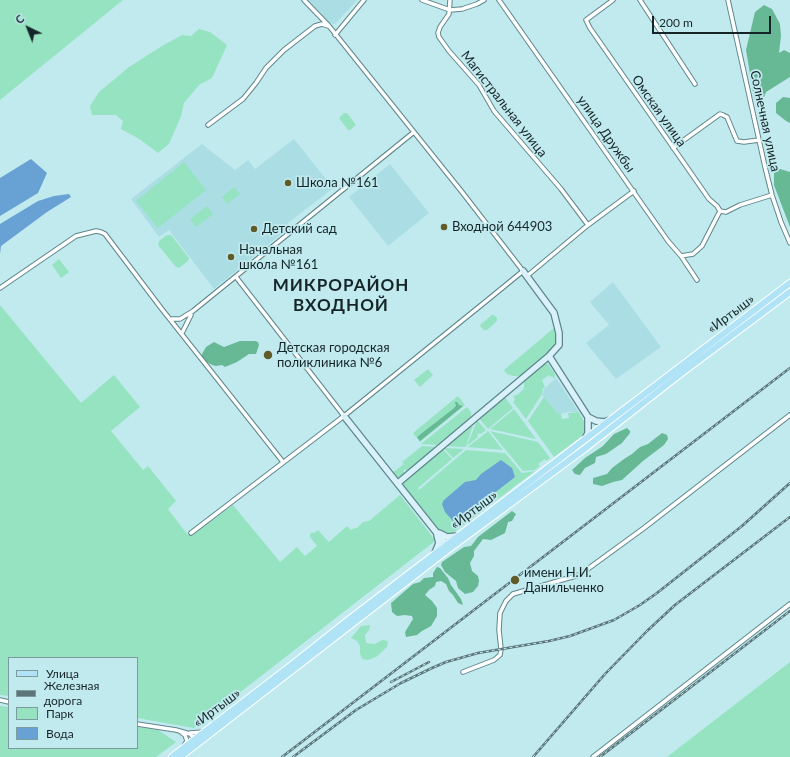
<!DOCTYPE html>
<meta charset="utf-8">
<style>
body{margin:0}
#map{position:relative;width:790px;height:757px;overflow:hidden;background:#c1eaef;font-family:Lato,sans-serif}
canvas{display:block}
.legend{position:absolute;left:8px;top:657px;width:130px;height:92px;box-sizing:border-box;background:#c1eaef;border:1px solid #7c9b9f;margin:0;padding:5px 7px;list-style:none;font-size:12px;color:#152527}
.legend li{display:flex;align-items:center;gap:8px;height:20px}
.legend b{width:20px;border:1px solid #7c9b9f}
.north{position:absolute;left:8px;top:8px;width:40px;height:40px;-webkit-text-stroke:3px #c1eaef;paint-order:stroke;rotate:317deg;font-size:11px;font-weight:700;line-height:16px;text-align:center;color:#152527}
.north::after{content:'';display:block;margin:auto;width:14px;height:18px;background:#152527;clip-path:polygon(50% 0,100% 100%,50% 72%,0 100%)}
.scale{position:absolute;left:652px;top:16px;width:119px;height:18px;box-sizing:border-box;border:2px solid #152527;border-top:0;padding-left:5px;font-size:12px;line-height:14px;white-space:nowrap;color:#152527;-webkit-text-stroke:3px #c1eaef;paint-order:stroke}
</style>
<div id="map">
<canvas width="790" height="757"></canvas>
<ul class="legend">
<li><b style="height:5px;background:#b1e3f7"></b>Улица</li>
<li><b style="height:5px;background:#5b7579"></b>Железная дорога</li>
<li><b style="height:11px;background:#95e3c0"></b>Парк</li>
<li><b style="height:11px;background:#68a1d3"></b>Вода</li>
</ul>
<div class="north">С</div>
<div class="scale">200 m</div>
</div>
<script>
const g = document.querySelector('canvas').getContext('2d');
g.lineJoin = 'round';
function paint(path, color) { g.fillStyle = color; g.fill(path, 'evenodd'); }
const toPath = rows => new Path2D(rows.map(r => 'M' + r).join(''));
function stroke(path, color, width, dash) { g.strokeStyle = color; g.lineWidth = width; g.lineCap = dash ? 'butt' : 'round'; g.setLineDash(dash || []); g.stroke(path); }
function drawText(font, color, halo, rows, align = 'center') {
  g.font = font + ' Lato,sans-serif'; g.lineWidth = 3.5; g.setLineDash([]); g.textBaseline = 'middle'; g.strokeStyle = halo; g.fillStyle = color; for (const [text, x, y, turn = 0] of rows) {
    g.save(); g.translate(x, y); g.rotate((+turn || 0) * Math.PI / 180); g.textAlign = isNaN(turn) ? turn : align; if (halo) g.strokeText(text, 0, 0); g.fillText(text, 0, 0); g.restore();
  }
}
const built = toPath([
 [308,0,357,0,335,24,329,23],
 [294,139,333,188,283,227,285,231,214,289,169,230,159,237,131,199,202,144,235,170,248,160,255,169],
 [390,164,429,213,388,246,349,197],
 [613,282,661,347,616,379,586,343,609,325,590,302],
 [556,378,578,411,576,413,569,412,560,414,557,413,542,395,544,389]
]);
const green = toPath([
 [0,0,123,0,0,100],
 [199,29,210,32,227,45,212,78,199,85,184,103,181,116,169,144,158,153,141,140,121,129,123,121,116,115,92,115,90,106,99,92,129,67,162,46,182,35,191,36],
 [344,113,347,113,356,125,350,130,348,130,339,118],
 [184,162,206,190,158,228,136,201],
 [234,187,240,194,227,204,222,197],
 [207,206,213,214,196,227,190,219],
 [167,235,171,235,189,258,188,261,179,268,176,267,158,245,159,241],
 [59,259,69,272,61,278,52,265],
 [0,305,81,403,114,375,140,407,111,431,143,470,148,466,176,501,168,509,187,534,190,535,196,532,233,505,280,562,297,547,305,556,317,546,310,537,310,534,313,532,314,533,318,530,329,542,347,526,351,530,355,528,357,528,363,522,369,521,400,495,435,540,435,541,194,728,137,718,137,658,9,658,9,696,0,695],
 [492,315,494,315,497,318,497,321,487,330,484,330,480,326,481,324],
 [555,327,557,338,555,347,520,376,513,376,507,374,504,370],
 [543,363,548,364,555,374,555,377,554,379,552,376,551,377,549,375,542,380,545,387,543,388,542,394,526,419,513,402,515,400,513,396,517,395,524,389,524,382,523,379],
 [428,369,433,375,420,387,414,380],
 [458,396,465,405,420,442,413,433],
 [504,396,513,408,488,429,478,417],
 [544,397,557,413,561,414,562,419,569,418,568,413,576,413,578,411,584,421,585,429,583,435,554,457,528,421],
 [467,407,471,412,471,417,437,445,421,444],
 [514,409,536,439,490,429],
 [475,419,466,447,443,446],
 [477,420,486,430,481,434,480,433,477,435,478,437,467,446],
 [488,431,503,450,468,447],
 [490,431,538,442,550,458,546,461,545,459,538,464,540,466,535,470,523,471],
 [422,446,436,447,409,470,406,471,405,469,403,471,405,473,401,477,395,477,392,473,404,464,402,462],
 [442,448,452,459,418,488,419,490,466,450,505,453,522,473,535,471,453,533,449,534,444,533,439,530,403,486,404,481,409,476,417,472,425,462],
 [444,448,464,449,453,458],
 [370,625,369,630,365,635,366,643,375,644,382,640,388,641,387,647,376,657,368,660,362,659,360,653,360,646,357,641,351,638,361,626],
 [790,662,790,757,667,757],
 [0,706,9,707,9,748,137,748,137,727,158,730,176,742,156,757,0,757]
]);
const forest = toPath([
 [764,5,772,9,780,24,781,36,779,53,784,50,790,53,790,77,766,92,763,100,759,103,754,98,746,50,755,12],
 [783,97,790,98,790,123,786,121,776,113,776,103],
 [780,169,790,172,790,227,774,185,774,173],
 [240,341,255,341,258,342,259,345,256,354,249,354,237,362,225,367,222,365,216,366,212,365,205,361,202,357,202,354,206,347,214,342,224,347],
 [455,402,457,402,459,405,463,406,420,441,417,437,453,409,456,406],
 [627,428,630,431,630,433,622,443,606,454,596,457,595,463,585,468,580,475,575,474,572,470,585,458,603,446,614,434],
 [662,433,667,435,668,439,664,445,643,461,622,480,613,482,602,486,593,484,593,478,607,474,612,468,624,459,632,454,640,447,648,444],
 [512,511,516,514,512,521,508,522,505,533,491,540,483,539,474,551,474,556,470,563,472,571,478,576,479,581,478,586,473,592,465,594,458,588,456,581,445,572,441,565,442,562,464,547,471,546,478,537],
 [437,567,440,568,448,578,451,585,461,599,463,605,458,603,453,595,449,591,446,584,441,581,436,582,435,586,429,590,425,595,432,601,437,608,437,616,431,626,422,631,417,635,406,637,405,632,413,619,412,616,405,615,397,616,392,612,391,603,413,584,420,582,424,578,433,577,433,573]
]);
const water = toPath([
 [31,159,47,173,38,193,0,216,0,178],
 [69,194,71,197,47,212,1,246,0,254,0,224,38,201,54,196],
 [501,460,512,468,515,477,461,519,453,521,445,512,442,504,444,500,465,482,476,480,481,474]
]);
const street = toPath([
 [422,0,450,10,462,9,477,4,484,0],
 [450,0,449,14,440,27,438,33,439,37,449,51,479,85,494,111,561,189,588,225],
 [499,0,668,241,681,256,697,280],
 [613,0,586,20,590,28,709,199,717,206,720,211],
 [640,0,695,84],
 [728,0,765,167,772,195,781,222,790,243],
 [335,35,364,0],
 [208,125,243,99,256,83,266,68,284,50,315,26,322,24,328,26],
 [673,148,720,114,723,115,727,117,737,141,744,142,759,140],
 [720,211,726,212,740,205,772,195],
 [681,256,693,254,702,246,720,211],
 [527,276,588,225,634,191],
 [236,277,344,416],
 [0,288,76,236,96,231,101,232,105,234,161,308,283,462],
 [171,319,180,319,193,311,414,132],
 [182,333,191,315],
 [191,533,344,416,490,298,523,271,462,192,329,26,304,0],
 [463,672,494,660,500,655,501,649,499,630,500,613,506,601,513,594,579,575,585,571,644,528,790,415],
 [0,700,9,702],
 [137,724,176,730,190,734,196,740],
 [182,733,185,735,187,741,184,746],
 [190,733,203,732],
 [593,757,790,604]
]);
const secondary = toPath([
 [549,356,588,417,588,433,585,439],
 [344,416,448,547],
 [588,417,596,421,604,422,610,420],
 [398,483,549,356,559,345,559,333,554,313,523,271],
 [439,533,447,537,458,536],
 [435,553,439,543,437,535]
]);
const primary = toPath([
 [172,757,293,664,347,621,790,283],
 [180,757,449,549,583,450,683,372,790,292]
]);
const rail = toPath([
 [391,682,429,662],
 [282,757,790,368],
 [293,757,356,710,401,683,432,668,446,662,478,653,549,641,570,636,614,620,640,605,657,593,742,526,790,483],
 [533,757,605,674,647,631,675,605,790,517],
 [600,757,790,611]
]);
const markers = [
 [288,183,4,"#605b27"],
 [444,227,4,"#605b27"],
 [254,229,4,"#605b27"],
 [231,257,4,"#605b27"],
 [268,355,5,"#605b27"],
 [515,580,5,"#605b27"]
];
const streetNames = [
 ["Магистральная улица",504,104,52],
 ["Омская улица",659,111,55],
 ["Солнечная улица",765,121,78],
 ["улица Дружбы",606,134,55],
 ["«Иртыш»",731,314,-37],
 ["«Иртыш»",474,510,-37],
 ["«Иртыш»",217,708,-37]
];
const poiNames = [
 ["Школа №161",296,183],
 ["Входной 644903",452,227],
 ["Детский сад",262,229],
 ["Начальная",239,250],
 ["школа №161",239,265],
 ["Детская городская",277,348],
 ["поликлиника №6",277,363],
 ["имени Н.И.",524,573],
 ["Данильченко",524,588]
];
const districtNames = [
 ["МИКРОРАЙОН",341,286],
 ["ВХОДНОЙ",341,306]
];
paint(built, '#abdee4');
paint(green, '#95e3c0');
paint(forest, '#67b895');
paint(water, '#68a1d3');
stroke(street, '#5f868b', 5.5);
stroke(secondary, '#5f868b', 8);
stroke(primary, '#fff', 8);
stroke(street, '#fff', 3.5);
stroke(secondary, '#d8f1fb', 5.5);
stroke(primary, '#b1e3f7', 6);
stroke(rail, '#5b7579', 2.5);
stroke(rail, '#c1eaef', 1, [3]);
for (const [x, y, r, color] of markers) { const dot = new Path2D(); dot.arc(x, y, r, 0, 2 * Math.PI); g.fillStyle = color; g.fill(dot); stroke(dot, '#c1eaef', 1.5); }
drawText('13px', '#152527', '#c1eaef', streetNames);
drawText('13px', '#152527', '#c1eaef', poiNames, 'left');
g.letterSpacing = '1px';
drawText('bold 17px', '#152527', '#c1eaef', districtNames);
g.letterSpacing = '0px';
</script>
